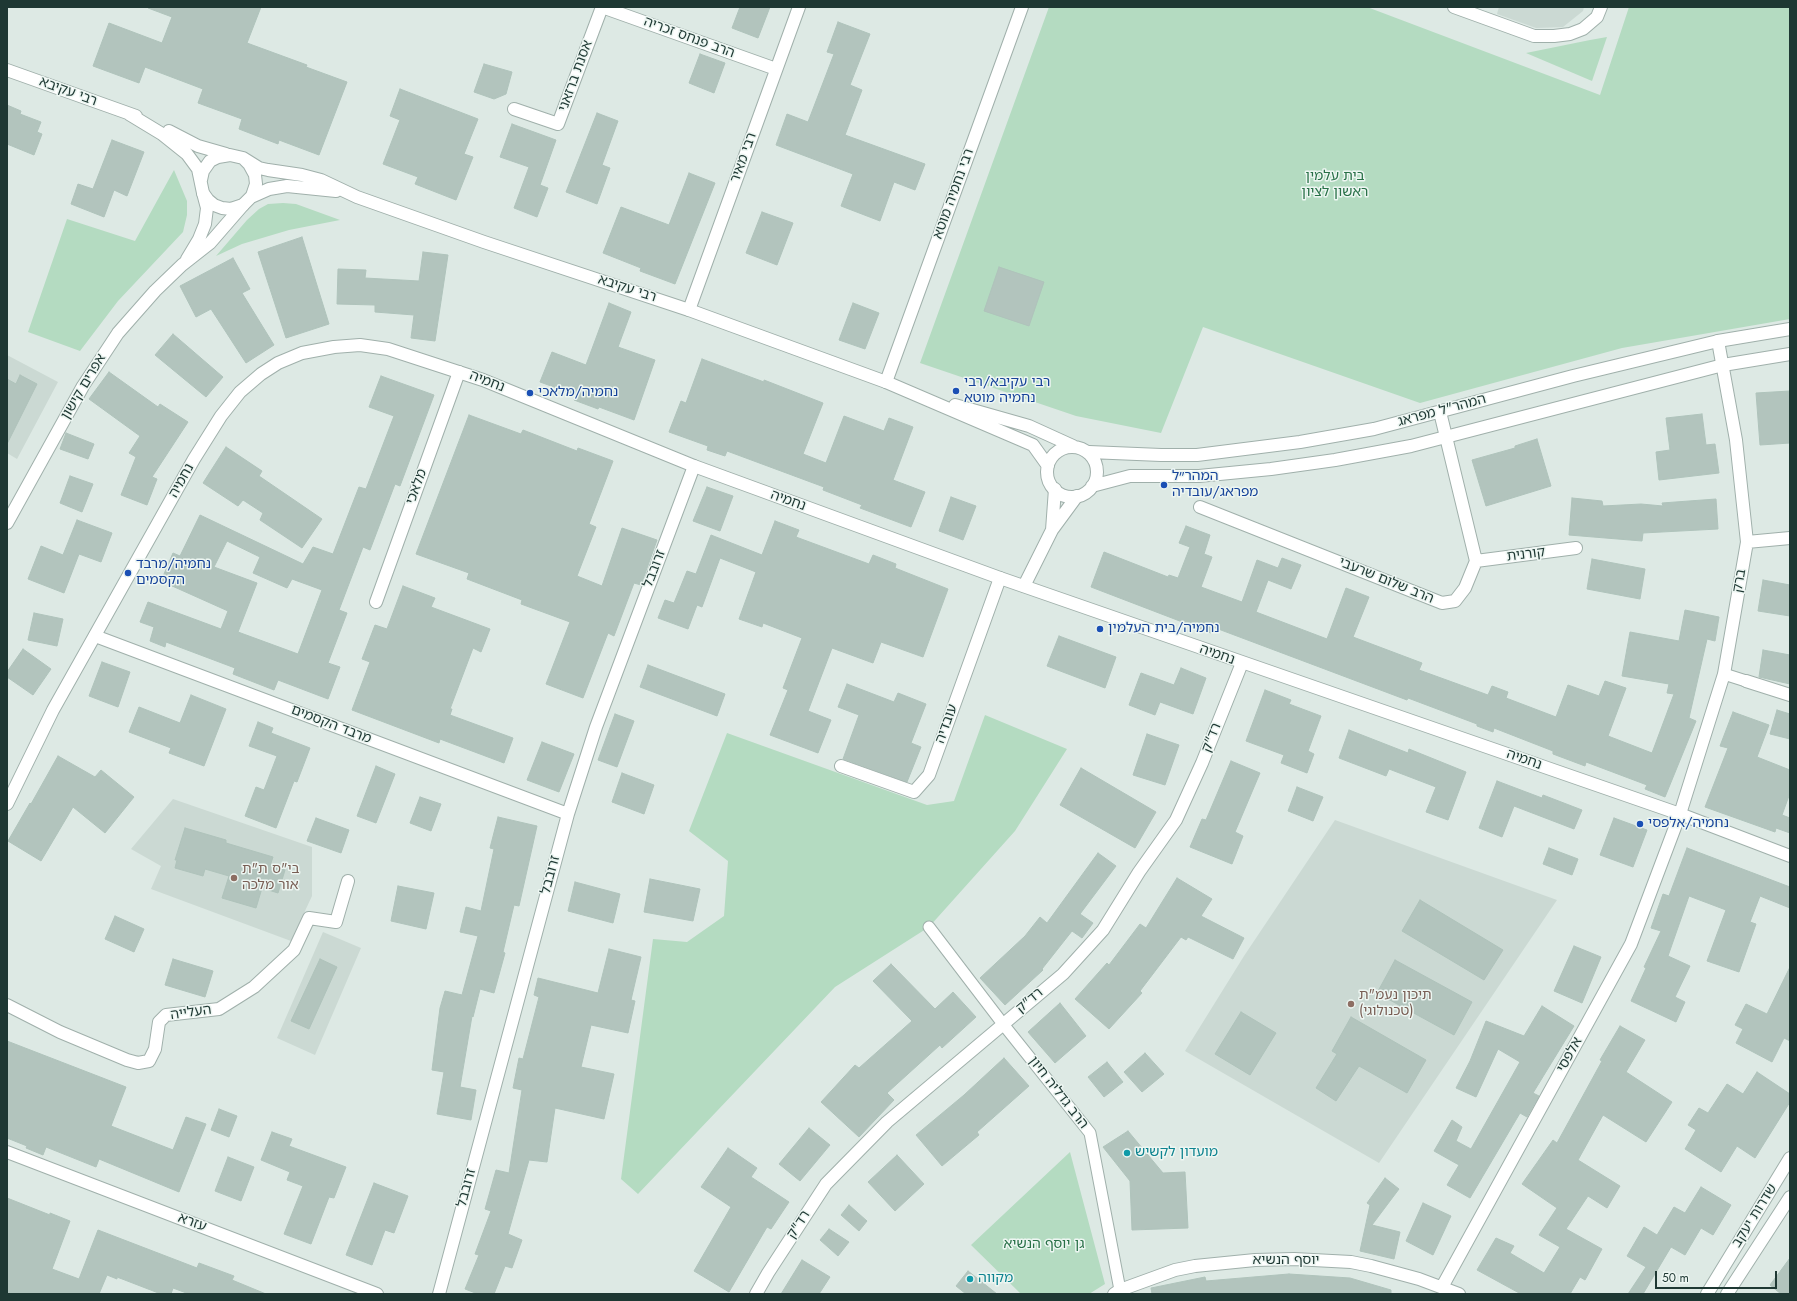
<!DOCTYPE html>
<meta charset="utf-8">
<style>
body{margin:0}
#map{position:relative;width:1797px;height:1301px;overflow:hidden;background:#dde9e4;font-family:Jost,sans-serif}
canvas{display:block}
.frame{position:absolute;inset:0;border:8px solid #1e3833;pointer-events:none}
.scale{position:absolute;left:1655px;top:1271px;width:122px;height:18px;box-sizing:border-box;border:2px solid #1e3833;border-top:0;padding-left:5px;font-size:12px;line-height:14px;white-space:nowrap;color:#1e3833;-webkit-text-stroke:3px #edf6f2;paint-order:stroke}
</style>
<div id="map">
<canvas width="1797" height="1301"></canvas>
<div class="frame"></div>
<div class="scale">50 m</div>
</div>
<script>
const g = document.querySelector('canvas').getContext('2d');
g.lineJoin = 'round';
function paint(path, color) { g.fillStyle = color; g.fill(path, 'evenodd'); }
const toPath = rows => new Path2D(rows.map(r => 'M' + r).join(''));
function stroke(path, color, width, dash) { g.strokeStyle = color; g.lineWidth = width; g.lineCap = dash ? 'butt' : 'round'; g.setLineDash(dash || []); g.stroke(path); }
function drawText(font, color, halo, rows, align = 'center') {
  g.font = font + ' Jost,"Noto Sans Hebrew",sans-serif'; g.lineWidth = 3; g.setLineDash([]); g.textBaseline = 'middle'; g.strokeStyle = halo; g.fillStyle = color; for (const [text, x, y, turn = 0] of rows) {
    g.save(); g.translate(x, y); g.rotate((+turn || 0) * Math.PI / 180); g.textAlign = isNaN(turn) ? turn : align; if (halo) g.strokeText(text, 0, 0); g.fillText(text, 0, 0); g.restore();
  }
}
const built = toPath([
 [1499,7,1584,7,1583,11,1563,27,1536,28,1497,14],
 [7,355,58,382,17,459,7,453],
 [173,799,312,847,312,896,291,941,151,889,161,866,131,849],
 [1335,820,1557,900,1379,1163,1185,1051,1244,956],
 [323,932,361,948,315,1055,277,1038]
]);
const green = toPath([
 [1049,7,1367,7,1600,95,1629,7,1790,7,1790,319,1622,348,1420,403,1203,327,1161,433,1076,416,920,363],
 [1607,37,1592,81,1526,53,1590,40],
 [174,170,187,201,187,215,183,232,118,301,80,351,28,332,67,219,135,241],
 [283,203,296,204,340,220,289,230,242,244,216,256,247,220,259,209,268,204],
 [985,715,1067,749,1015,831,929,927,835,987,638,1194,621,1179,653,939,687,942,724,916,728,861,689,831,727,733,927,805,954,801],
 [1070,1152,1105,1284,1089,1294,1021,1294,971,1245]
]);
const building = toPath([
 [148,7,261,7,247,43,307,65,306,67,347,82,319,155,279,140,278,144,239,129,242,119,198,103,203,89,145,67,139,83,93,66,109,23,162,43,172,17,148,8,148,7],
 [740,7,770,7,758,38,732,28,740,7],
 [838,22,870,34,850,85,862,90,845,135,925,164,915,190,894,182,880,221,841,206,853,174,776,145,787,114,808,122,834,54,827,52,838,22],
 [700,54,725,63,714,93,689,83,700,54],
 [484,64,512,72,506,94,494,99,474,92,484,64],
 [400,89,478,119,464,154,473,157,456,200,415,184,418,177,383,164,400,120,390,116,400,89],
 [7,105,21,111,20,114,41,122,37,132,42,134,34,155,7,144,7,105],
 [597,113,618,121,602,165,610,168,597,204,566,192,597,113],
 [512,124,556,140,540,185,548,188,537,217,514,208,529,167,500,157,512,124],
 [112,140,144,152,127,196,114,190,104,217,71,204,78,184,93,189,112,140],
 [689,173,715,183,675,284,640,271,641,268,603,253,621,207,669,225,689,173],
 [762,212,793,223,777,265,746,253,762,212],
 [302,237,329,324,286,338,258,252,302,237],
 [423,252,448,255,435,341,411,338,414,315,375,312,375,305,337,304,338,269,366,270,365,278,419,281,423,252],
 [233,258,250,289,242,293,274,345,246,363,211,309,196,317,180,286,233,258],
 [999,267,1044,282,1029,326,984,311,999,267],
 [609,303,631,312,618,347,655,360,634,420,599,407,598,409,574,400,576,395,540,382,552,352,586,365,609,303],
 [853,303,879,313,865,349,839,340,853,303],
 [173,334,223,377,206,397,155,355,173,334],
 [702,359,764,382,764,380,823,403,803,454,826,463,844,416,884,431,889,418,913,427,893,480,925,492,911,527,860,508,862,505,823,490,824,487,727,451,725,456,707,450,708,446,669,432,681,401,686,403,702,359],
 [109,372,158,407,160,404,188,422,152,477,157,479,147,505,121,495,136,457,129,453,140,436,89,399,109,372],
 [20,375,37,384,7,444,7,379,16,384,20,375],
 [381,376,434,395,400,486,395,484,370,550,363,547,339,610,347,613,328,663,340,667,328,699,278,680,274,690,233,674,235,668,166,642,165,647,150,641,154,627,140,622,148,602,221,629,228,611,161,581,173,553,180,556,200,515,303,564,313,547,333,554,359,487,366,489,394,416,369,407,381,376],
 [227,541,260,557,253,573,287,588,292,579,322,590,298,654,238,632,257,583,214,567,227,541],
 [1790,391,1790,443,1760,445,1756,393,1790,391],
 [1702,414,1706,445,1715,444,1719,473,1659,480,1656,452,1670,450,1666,418,1702,414],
 [469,415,521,434,523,430,577,451,578,448,613,461,589,524,596,527,577,576,602,586,622,528,657,540,641,585,634,583,614,636,608,633,583,698,546,684,570,622,521,604,522,600,467,579,469,573,416,554,469,415],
 [66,433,94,444,88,459,60,449,66,433],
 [1537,439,1551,486,1486,506,1472,460,1515,448,1515,446,1537,439],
 [226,447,262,471,259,476,322,519,302,548,260,520,263,513,243,500,238,506,203,483,226,447],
 [70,476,93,484,82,512,60,503,70,476],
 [707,487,733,496,720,531,693,521,707,487],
 [951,497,976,506,963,540,939,531,951,497],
 [1572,498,1602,501,1603,506,1641,504,1663,506,1662,503,1716,499,1718,529,1643,533,1642,541,1569,535,1572,498],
 [77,520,112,533,101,562,79,554,64,593,28,579,41,546,63,555,77,520],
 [775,521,799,530,796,537,869,564,873,555,896,564,895,568,948,589,923,657,881,642,873,663,832,648,808,711,831,720,818,753,770,735,788,690,783,688,802,638,763,623,762,627,739,619,756,572,720,558,702,607,697,605,688,629,658,618,665,600,674,603,687,571,696,574,711,535,762,555,775,521],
 [1186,526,1210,535,1204,554,1212,557,1201,587,1242,602,1257,560,1278,568,1282,558,1301,565,1291,589,1268,580,1256,612,1327,639,1346,588,1369,597,1353,637,1422,663,1419,670,1488,695,1492,686,1508,692,1506,698,1556,717,1568,685,1599,696,1605,681,1626,688,1608,736,1652,753,1674,694,1667,693,1669,684,1622,676,1630,632,1679,641,1685,610,1719,617,1715,641,1707,639,1689,718,1696,721,1665,797,1645,789,1647,785,1586,762,1585,766,1553,754,1553,751,1494,728,1493,732,1477,726,1477,724,1408,698,1407,700,1213,627,1211,633,1091,587,1104,552,1168,577,1169,575,1178,578,1190,547,1179,543,1186,526],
 [1592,559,1645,569,1640,599,1587,589,1592,559],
 [1763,580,1790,585,1790,616,1758,611,1763,580],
 [403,586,435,598,431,607,490,629,481,652,473,648,450,709,452,709,450,715,513,738,504,763,440,739,439,743,352,710,370,662,362,659,375,625,387,629,403,586],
 [34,613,63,619,57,646,28,640,34,613],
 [1059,636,1116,657,1105,688,1047,666,1059,636],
 [23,649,51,669,33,695,7,677,7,672,23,649],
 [1763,650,1790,655,1790,684,1759,677,1763,650],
 [102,662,130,672,118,707,89,696,102,662],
 [648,665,725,694,717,716,640,687,648,665],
 [1181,668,1206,678,1193,714,1160,702,1155,715,1129,705,1141,673,1174,685,1181,668],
 [847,684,894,702,898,693,926,704,911,743,921,747,907,782,843,759,859,715,838,707,847,684],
 [1265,690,1291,700,1289,704,1321,716,1308,751,1314,754,1307,773,1281,763,1284,755,1246,741,1265,690],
 [191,695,226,709,204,766,169,753,171,748,129,732,139,707,180,723,191,695],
 [1777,710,1790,714,1790,739,1770,734,1777,710],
 [1733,712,1769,725,1757,757,1790,770,1790,793,1782,815,1790,818,1790,833,1776,828,1775,832,1705,807,1728,748,1720,746,1733,712],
 [615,714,634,721,617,767,598,760,615,714],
 [258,722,273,728,271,733,310,748,297,782,294,781,276,828,245,816,256,787,264,790,277,756,249,746,258,722],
 [1349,730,1408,753,1409,749,1466,772,1448,820,1426,812,1436,787,1389,769,1386,776,1339,758,1349,730],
 [1147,734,1179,745,1165,785,1133,775,1147,734],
 [542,742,574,754,559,792,527,780,542,742],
 [58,756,95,777,101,770,134,797,105,833,73,807,41,861,8,841,30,803,31,804,58,756],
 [1231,761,1260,773,1235,832,1243,836,1232,864,1190,847,1202,819,1206,820,1231,761],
 [376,766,395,774,376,823,357,816,376,766],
 [1081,768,1156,812,1135,848,1060,805,1081,768],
 [622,773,654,785,644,814,612,802,622,773],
 [1497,781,1542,798,1543,795,1582,810,1574,829,1514,806,1502,837,1479,828,1497,781],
 [1297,787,1323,797,1313,821,1288,811,1297,787],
 [420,797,441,804,431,831,410,823,420,797],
 [498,817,537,826,519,906,514,905,503,952,505,953,494,993,480,989,473,1017,472,1016,460,1087,476,1090,471,1120,437,1114,444,1072,432,1070,440,1008,445,991,462,995,478,936,460,932,466,907,481,911,494,849,490,848,498,817],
 [316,818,349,830,341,853,307,841,316,818],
 [1614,818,1647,830,1633,867,1600,855,1614,818],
 [185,828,226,840,226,843,273,857,270,866,285,870,278,893,262,888,256,908,222,898,229,876,205,869,203,876,175,868,177,860,175,860,185,828],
 [1549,848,1578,859,1572,875,1543,864,1549,848],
 [1687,848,1790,887,1790,908,1760,896,1750,922,1756,924,1739,972,1707,961,1726,910,1689,896,1668,956,1690,966,1675,997,1685,1002,1676,1022,1631,1001,1646,968,1644,967,1661,931,1651,928,1663,894,1669,896,1687,848],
 [1098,853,1116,866,1080,914,1093,923,1082,938,1072,931,1042,969,1043,970,1005,1005,980,978,1025,936,1040,917,1047,923,1098,853],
 [1177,878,1212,899,1201,916,1244,938,1233,959,1188,937,1186,940,1181,937,1140,991,1142,993,1109,1029,1075,999,1107,963,1109,965,1140,924,1146,928,1177,878],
 [650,879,700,889,693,921,644,912,650,879],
 [575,882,620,894,613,923,568,911,575,882],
 [398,886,434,893,426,929,391,921,398,886],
 [1420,900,1503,950,1484,980,1402,931,1420,900],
 [115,916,144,929,134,952,105,939,115,916],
 [1574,946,1601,957,1582,1003,1554,991,1574,946],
 [609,949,641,957,631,1000,635,1001,628,1033,591,1025,581,1067,614,1074,604,1119,555,1108,547,1162,529,1160,508,1234,522,1240,512,1268,505,1266,494,1294,478,1294,465,1289,479,1255,475,1254,491,1211,485,1209,496,1170,509,1173,522,1090,513,1088,519,1058,523,1059,539,997,534,995,538,978,598,993,609,949],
 [173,959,213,971,205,997,165,985,173,959],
 [320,959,337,967,309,1029,291,1021,320,959],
 [1395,960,1472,1002,1454,1035,1377,993,1395,960],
 [891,964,935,1009,953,992,976,1017,942,1048,940,1045,887,1093,894,1100,859,1137,821,1102,855,1065,859,1068,912,1021,873,981,891,964],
 [1790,967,1790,1041,1784,1038,1772,1062,1736,1043,1743,1029,1735,1025,1746,1004,1767,1014,1790,967],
 [1060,1003,1086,1036,1055,1063,1028,1032,1060,1003],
 [1542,1006,1574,1026,1533,1093,1539,1096,1527,1117,1520,1113,1470,1198,1447,1185,1459,1165,1434,1151,1452,1120,1462,1127,1456,1141,1471,1149,1520,1062,1498,1049,1476,1097,1456,1088,1470,1061,1486,1021,1524,1036,1542,1006],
 [1241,1012,1276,1033,1250,1075,1215,1054,1241,1012],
 [1351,1017,1426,1060,1407,1093,1359,1066,1336,1101,1316,1088,1337,1054,1332,1051,1351,1017],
 [1620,1026,1645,1040,1626,1072,1672,1102,1646,1142,1603,1115,1578,1160,1620,1186,1607,1208,1588,1196,1566,1229,1602,1249,1585,1280,1580,1277,1570,1294,1521,1294,1477,1270,1496,1238,1514,1246,1510,1253,1544,1273,1560,1247,1539,1235,1557,1208,1522,1184,1553,1140,1557,1143,1602,1061,1600,1060,1620,1026],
 [7,1041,126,1087,111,1126,173,1150,186,1117,206,1124,179,1192,99,1159,96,1167,46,1147,43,1155,26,1148,27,1146,7,1138,7,1041],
 [1145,1053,1164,1074,1142,1092,1124,1072,1145,1053],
 [1004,1058,1029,1086,977,1132,979,1135,942,1166,916,1135,964,1095,1004,1058],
 [1107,1062,1123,1082,1104,1097,1088,1077,1107,1062],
 [1757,1072,1790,1094,1790,1102,1755,1158,1737,1146,1721,1172,1685,1149,1696,1130,1688,1125,1699,1108,1708,1113,1727,1084,1743,1094,1757,1072],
 [219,1109,237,1116,229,1137,211,1130,219,1109],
 [809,1128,830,1145,800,1181,779,1164,809,1128],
 [1128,1131,1163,1173,1185,1172,1188,1228,1132,1230,1130,1181,1103,1147,1128,1131],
 [272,1132,292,1139,289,1146,346,1167,334,1198,329,1197,311,1244,284,1234,303,1186,287,1180,290,1172,261,1160,272,1132],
 [728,1148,757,1168,751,1177,789,1202,771,1229,767,1227,729,1292,694,1271,731,1207,701,1187,728,1148],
 [897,1155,924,1184,895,1211,868,1182,897,1155],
 [228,1157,254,1167,241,1201,215,1191,228,1157],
 [1385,1178,1399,1189,1372,1225,1400,1232,1394,1259,1360,1251,1370,1205,1367,1203,1385,1178],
 [374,1183,408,1196,394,1233,385,1230,372,1265,346,1255,374,1183],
 [1701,1187,1731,1205,1713,1235,1701,1228,1685,1255,1671,1247,1643,1294,1628,1294,1646,1267,1627,1256,1644,1227,1657,1235,1674,1207,1685,1213,1701,1187],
 [7,1198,50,1215,50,1213,70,1221,52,1269,79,1279,98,1230,197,1268,199,1263,234,1276,232,1280,266,1294,189,1294,173,1288,171,1294,161,1294,117,1277,117,1279,107,1275,99,1294,7,1294,7,1198],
 [1423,1203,1451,1216,1433,1255,1406,1241,1423,1203],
 [849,1205,867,1221,859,1231,841,1215,849,1205],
 [829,1229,849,1242,838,1256,820,1240,829,1229],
 [1790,1258,1790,1294,1781,1294,1770,1285,1790,1258],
 [802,1260,830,1277,819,1294,781,1294,802,1260],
 [968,1271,997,1294,966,1294,956,1286,968,1271],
 [1289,1274,1350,1278,1391,1290,1391,1294,1152,1294,1151,1288,1205,1277,1206,1281,1289,1274]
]);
const pedestrian = toPath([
 [1724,674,1746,681],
 [929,927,1003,1024,1090,1133,1120,1290]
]);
const minor = toPath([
 [602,7,776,69],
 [1454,7,1534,36,1554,36,1570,34,1583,29,1597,17,1601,7],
 [514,109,558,124,602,7],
 [187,259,199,239,205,224,207,208,203,193],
 [689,310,799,7],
 [886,382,1022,7],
 [1200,507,1442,603,1455,601,1465,588,1476,561,1440,412],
 [7,523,83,386,118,333,155,291,182,265,210,243,243,205],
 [1052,530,1055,489],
 [1747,542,1790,538],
 [1476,561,1576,548],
 [1024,586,1052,530,1077,496],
 [376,602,459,372],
 [95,636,568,814],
 [1746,681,1790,695],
 [841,766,914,792,929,775,1000,578],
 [7,1005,60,1032,127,1060,138,1063,149,1061,155,1049,159,1022,166,1015,219,1009,254,987,294,950,309,918,336,922,348,881],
 [1442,1287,1631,944,1680,814,1724,674,1747,542,1736,440,1718,341],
 [439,1294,568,814,596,727,694,466],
 [756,1294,768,1273,826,1184,887,1122,1063,974,1103,930,1139,872,1176,820,1202,763,1242,663],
 [1114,1294,1120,1290,1175,1270,1195,1266,1255,1260,1294,1259,1351,1262,1371,1266,1419,1279,1459,1294]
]);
const tertiary = toPath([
 [7,70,136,116],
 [129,114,162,134,187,154,198,169,203,193,208,200,214,205,222,208,231,209,243,205,252,196,256,184,255,175,249,164,243,158,230,155,218,157,210,161,203,171,201,180],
 [169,131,198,146,226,154],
 [243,158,259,168,268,170,302,175,321,180,357,197,484,242,689,310,886,382,1033,445,1048,466],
 [251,197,269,189,287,186,336,191],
 [955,405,1029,426,1073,446],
 '1047 472a25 25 0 1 1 50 0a25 25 0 1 1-50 0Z',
 [1089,452,1161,455,1197,455,1300,442,1374,429,1573,376,1718,341,1790,329],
 [1092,486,1130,476,1199,476,1271,469,1335,460,1411,446,1723,365,1790,354],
 [7,804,53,710,194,459,221,416,240,392,261,374,278,363,302,353,334,347,360,345,388,349,483,380,694,466,1000,578,1680,814,1790,856],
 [7,1152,377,1294],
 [1707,1294,1790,1158],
 [1727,1294,1790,1197]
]);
const markers = [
 [956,391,4,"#1a4fb4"],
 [530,393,4,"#1a4fb4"],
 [1164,485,4,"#1a4fb4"],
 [128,573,4,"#1a4fb4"],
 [1100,629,4,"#1a4fb4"],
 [1640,824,4,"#1a4fb4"],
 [234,878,4,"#8d6e63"],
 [1351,1004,4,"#8d6e63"],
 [1127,1153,4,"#0f9aa8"],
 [970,1279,4,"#0f9aa8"]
];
const streetNames = [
 ["הרב פנחס זכריה",689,38,20],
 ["אסנת ברזאני",576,76,-70],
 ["רבי עקיבא",68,92,20],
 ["רבי מאיר",744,158,-70],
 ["רבי נחמיה מוטא",954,194,-70],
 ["רבי עקיבא",627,289,18],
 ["נחמיה",487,382,21],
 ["אפרים קישון",84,387,-59],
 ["המהר\"ל מפראג",1442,411,-15],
 ["נחמיה",182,481,-61],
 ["מלאכי",417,487,-70],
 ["נחמיה",788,501,20],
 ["קורנית",1526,555,-7],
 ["זרובבל",655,569,-69],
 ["הרב שלום שרעבי",1386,581,22],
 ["ברק",1740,581,-80],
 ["נחמיה",1217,655,19],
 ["עובדיה",947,724,-70],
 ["מרבד הקסמים",331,725,21],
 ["רד\"ק",1212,738,-68],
 ["נחמיה",1524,760,19],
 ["זרובבל",551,875,-75],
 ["רד\"ק",1030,1001,-40],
 ["העלייה",191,1013,-8],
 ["אלפסי",1570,1055,-61],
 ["הרב גדליה חיון",1058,1093,52],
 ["זרובבל",467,1188,-75],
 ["שדרות יעקב",1755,1216,-58],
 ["עזרא",192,1223,21],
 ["רד\"ק",799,1225,-57],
 ["יוסף הנשיא",1286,1261]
];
const parkNames = [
 ["בית עלמין",1335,177],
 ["ראשון לציון",1335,193],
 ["גן יוסף הנשיא",1044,1245]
];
const transitNames = [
 ["רבי עקיבא/רבי",964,383],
 ["נחמיה מוטא",964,399],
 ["נחמיה/מלאכי",538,393],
 ["המהר״ל",1172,477],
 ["מפראג/עובדיה",1172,493],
 ["נחמיה/מרבד",136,565],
 ["הקסמים",136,581],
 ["נחמיה/בית העלמין",1108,629],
 ["נחמיה/אלפסי",1648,824]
];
const educationNames = [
 ["בי\"ס ת\"ת",242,870],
 ["אור מלכה",242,886],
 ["תיכון נעמ\"ת",1359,996],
 ["(טכנולוגי)",1359,1012]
];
const cultureNames = [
 ["מועדון לקשיש",1135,1153],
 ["מקווה",978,1279]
];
paint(built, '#cbd9d3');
paint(green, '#b4dbc1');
paint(building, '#b2c4bd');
stroke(building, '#afc3bb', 1);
stroke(pedestrian, '#a0b0ab', 13);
stroke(minor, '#a0b0ab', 14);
stroke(tertiary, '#a0b0ab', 14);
stroke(pedestrian, '#fff', 11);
stroke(minor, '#fff', 12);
stroke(tertiary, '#fff', 12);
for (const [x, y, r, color] of markers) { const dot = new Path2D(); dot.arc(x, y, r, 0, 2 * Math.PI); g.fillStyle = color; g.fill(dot); stroke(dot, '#edf6f2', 1.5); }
drawText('14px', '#1e3833', '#edf6f2', streetNames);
drawText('14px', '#287047', '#edf6f2', parkNames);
drawText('14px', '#164399', '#edf6f2', transitNames, 'left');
drawText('14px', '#785e54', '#edf6f2', educationNames, 'left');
drawText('14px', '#0d838f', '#edf6f2', cultureNames, 'left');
</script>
